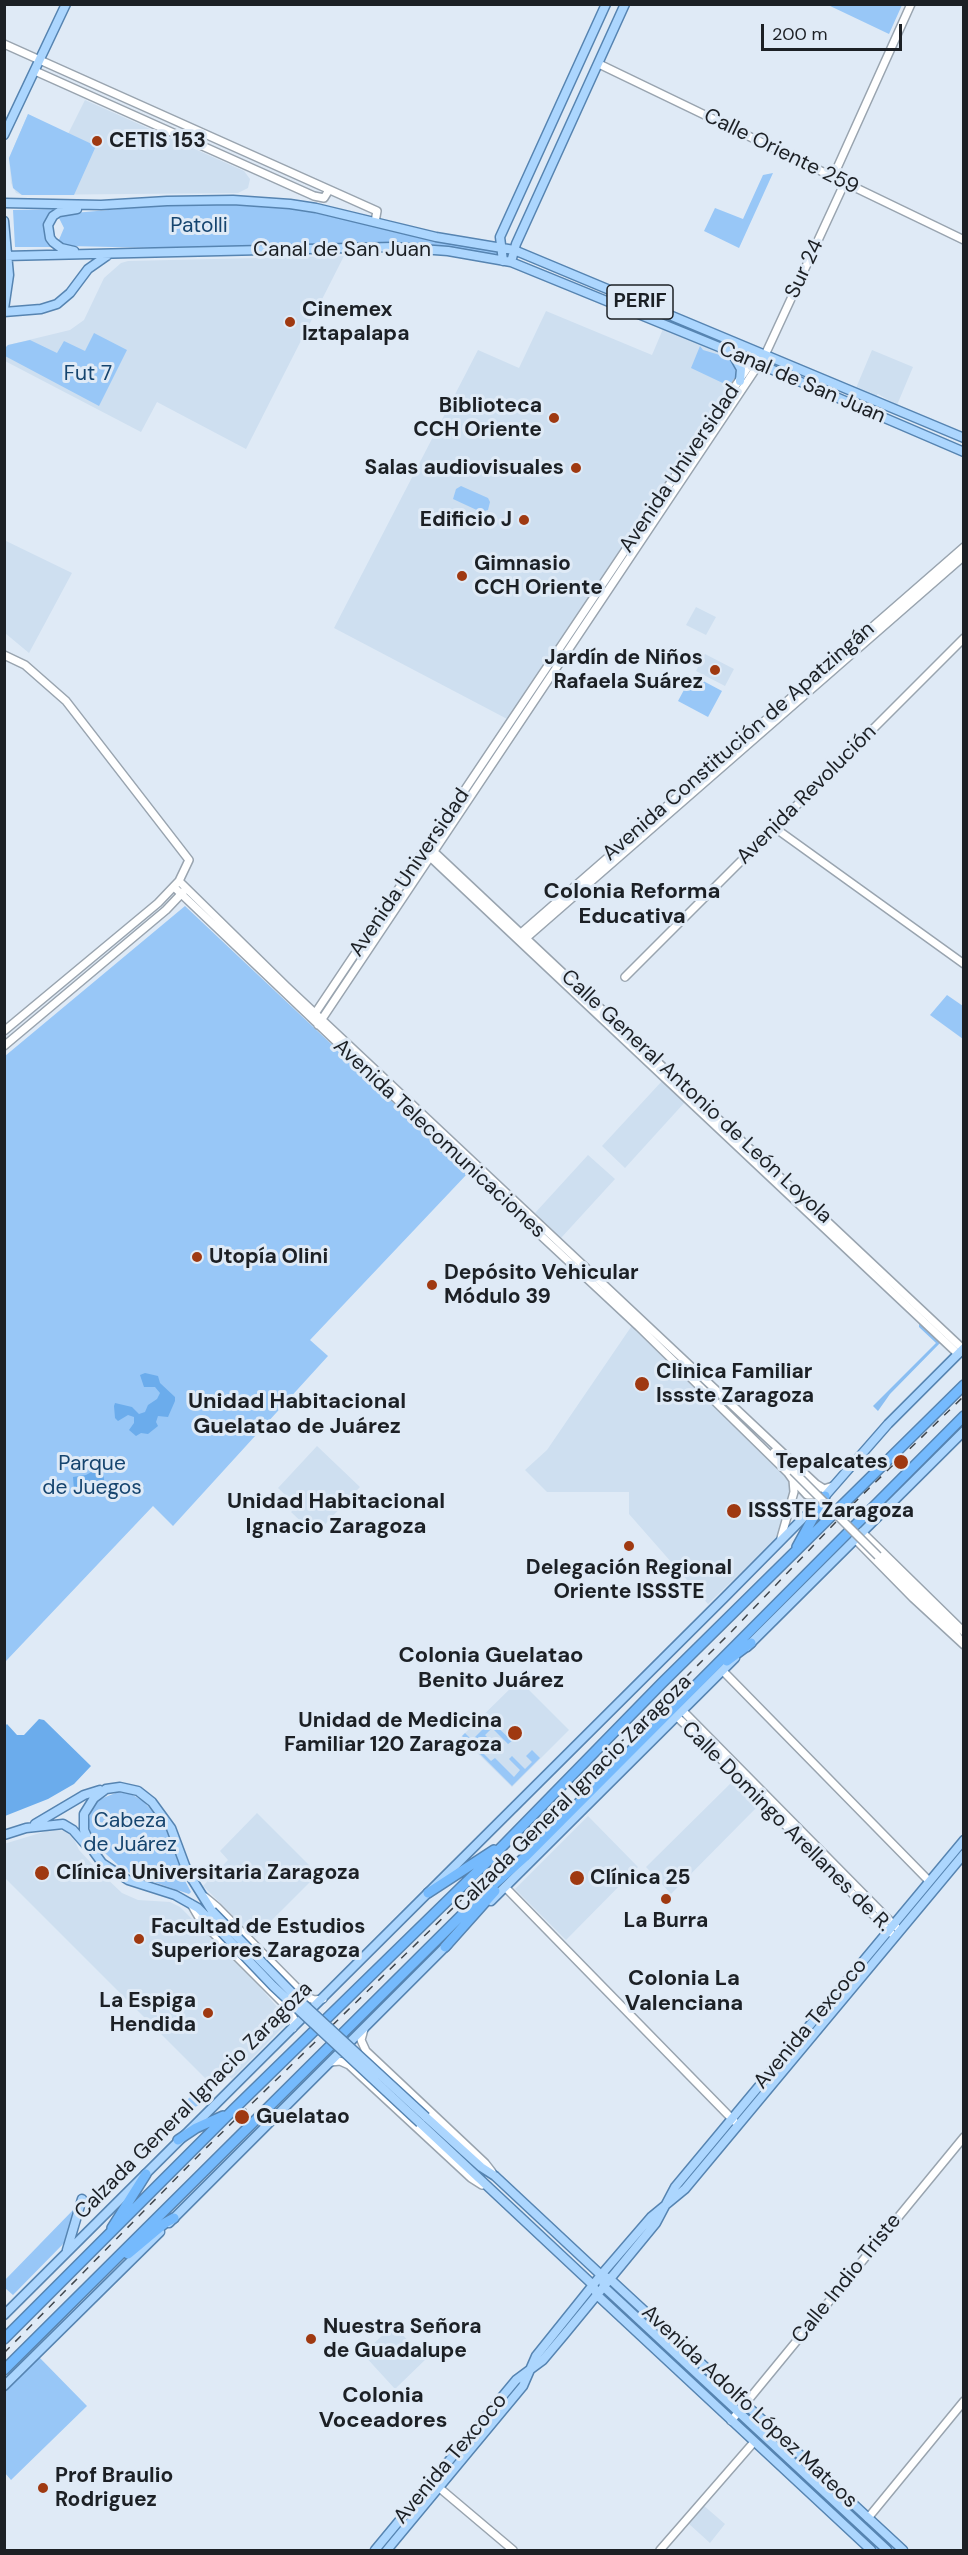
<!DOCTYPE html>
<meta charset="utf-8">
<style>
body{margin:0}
#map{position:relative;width:968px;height:2555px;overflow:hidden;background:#dfeaf6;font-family:"DM Sans",sans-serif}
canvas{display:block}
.frame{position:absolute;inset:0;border:6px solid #1c2025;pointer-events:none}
.scale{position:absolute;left:761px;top:24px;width:141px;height:27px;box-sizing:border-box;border:3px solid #1c2025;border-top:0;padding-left:8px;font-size:18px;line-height:21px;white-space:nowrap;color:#1c2025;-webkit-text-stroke:4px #dfeaf6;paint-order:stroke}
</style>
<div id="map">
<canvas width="968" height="2555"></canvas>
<div class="frame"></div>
<div class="scale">200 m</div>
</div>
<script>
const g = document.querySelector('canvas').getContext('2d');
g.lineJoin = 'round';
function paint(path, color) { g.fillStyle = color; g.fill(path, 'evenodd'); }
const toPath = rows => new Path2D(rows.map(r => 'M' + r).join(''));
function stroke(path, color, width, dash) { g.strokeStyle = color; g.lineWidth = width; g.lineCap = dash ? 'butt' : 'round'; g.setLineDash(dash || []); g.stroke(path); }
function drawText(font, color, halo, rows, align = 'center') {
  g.font = font + ' "DM Sans",sans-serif'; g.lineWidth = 6; g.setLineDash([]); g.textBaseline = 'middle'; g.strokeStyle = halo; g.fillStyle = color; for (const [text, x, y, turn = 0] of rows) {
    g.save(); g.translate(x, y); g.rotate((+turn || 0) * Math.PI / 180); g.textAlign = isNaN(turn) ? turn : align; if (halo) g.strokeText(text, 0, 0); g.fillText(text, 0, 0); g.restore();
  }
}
const built = toPath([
 [85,100,244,171,250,179,248,188,238,193,22,195,16,193,11,183,9,158,28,114,68,134],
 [344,256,246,449,157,402,141,432,5,361,5,348,8,345,70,330,84,320,104,278,121,263,128,261],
 [546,311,652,355,663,329,730,357,737,365,737,376,511,721,334,628,478,350,519,368],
 [872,350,913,367,897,405,878,394,876,396,856,388],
 [4,540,72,573,29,653,5,633],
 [696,607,716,617,706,635,686,625],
 [705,654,734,669,725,686,696,671],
 [662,1081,685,1102,625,1168,602,1146],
 [588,1155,615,1179,561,1238,535,1213],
 [633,1324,792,1483,777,1538,708,1604,629,1514,629,1492,547,1492,525,1470,547,1450],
 [317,1446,360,1487,315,1535,291,1512,297,1506,278,1488],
 [519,1680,569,1730,512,1787,461,1737],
 [734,1780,757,1807,671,1894,646,1867],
 [257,1813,318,1874,255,1937,203,1886,228,1860,220,1851],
 [588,1816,638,1867,566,1940,515,1889],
 [53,1829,64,1831,73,1837,79,1850,94,1866,92,1869,102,1874,122,1893,138,1900,170,1902,180,1907,259,1986,285,2016,287,2023,232,2079,225,2073,213,2086,5,1878,4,1844],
 [393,2325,426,2359,395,2389,363,2354],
 [703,2505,725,2524,710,2543,688,2523]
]);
const green = toPath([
 [828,5,902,5,889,34],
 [28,114,96,146,74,195,22,195,13,188,9,158],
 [773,173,739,248,704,231,715,208,743,219,763,175],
 [178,204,246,204,306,210,431,240,494,250,498,252,499,256,426,244,201,249,69,246,58,242,64,228,58,216,62,214],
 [56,209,50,214,54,247,15,247,13,210],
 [94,333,127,350,99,406,5,356,5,348,8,345,30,340,57,353,64,341,85,351],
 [700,346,703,350,730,358,735,364,736,376,729,386,691,368],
 [461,486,488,498,490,502,488,510,481,512,453,499,456,489],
 [692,675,722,691,708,717,678,701],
 [185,906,468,1173,310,1340,328,1356,173,1526,153,1506,6,1661,5,1659,5,1056],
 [947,995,963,1006,963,1039,930,1015],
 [491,1721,512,1741,508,1744,492,1728,485,1735,501,1751,499,1754,482,1738,475,1745,491,1761,495,1758,514,1777,520,1770,509,1759,512,1756,525,1769,532,1762,526,1756,532,1750,540,1758,512,1786,462,1736,465,1733,472,1740],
 [118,1792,131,1794,143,1801,165,1825,171,1836,183,1877,191,1892,189,1894,133,1875,119,1866,94,1843,88,1824,91,1811,98,1800],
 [200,2087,210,2097,205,2102,187,2111,172,2115],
 [74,2209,67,2240,13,2295,5,2288,4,2281],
 [611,2281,900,2550,874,2550,600,2296],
 [38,2356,87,2406,11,2480,5,2473,5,2389]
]);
const forest = toPath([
 [919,1323,941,1342,890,1394,878,1411,873,1406,936,1343,919,1327]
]);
const water = toPath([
 [145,1373,158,1376,160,1383,175,1397,175,1401,168,1417,158,1416,156,1422,158,1426,148,1434,141,1433,136,1436,129,1430,134,1423,134,1417,128,1415,118,1421,115,1418,114,1406,115,1403,132,1407,139,1414,145,1412,148,1405,157,1399,160,1393,155,1387,144,1387,140,1375],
 [102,1466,106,1492,88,1488,74,1490,73,1477,86,1475],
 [39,1719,44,1720,91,1766,74,1784,48,1799,5,1816,5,1726,7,1724,17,1735,24,1735]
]);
const minor = toPath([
 [4,44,377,211,375,222],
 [599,64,964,240],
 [35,71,314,196,324,198,329,190],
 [833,177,911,4],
 [4,655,25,665,66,701,189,860,179,881,158,903,4,1031],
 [775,828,964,964],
 [431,849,963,1349],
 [428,855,958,1354],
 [179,881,286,986,816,1484,824,1489,833,1486],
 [174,887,493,1191,639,1327,788,1473,793,1480,794,1492,781,1538],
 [520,934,964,547],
 [525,939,964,556],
 [625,977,964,638],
 [314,1015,752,361,765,355],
 [318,1025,765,355,845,182],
 [4,1046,166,910,184,891],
 [774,1452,793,1471],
 [795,1482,807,1495,815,1495,817,1491],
 [862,1532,964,1632],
 [855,1539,913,1598,964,1645],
 [878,1556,953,1629,960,1640],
 [723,1671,929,1881],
 [683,1711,896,1927],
 [677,1717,706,1744,891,1933],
 [505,1887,734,2121],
 [205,1897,217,1907,305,1996,314,2000,323,1999],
 [191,1904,201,1921,288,2008,294,2019,293,2028],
 [364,2029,361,2040,366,2051,485,2163,492,2172],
 [331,2062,340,2061,349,2065,471,2178,482,2185],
 [731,2421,964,2137],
 [436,2485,513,2550],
 [868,2518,964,2401],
 [660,2550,754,2442]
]);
const major = toPath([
 [4,135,66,4],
 [4,203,101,205,167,201,233,200,290,204,316,208,436,237,514,250,964,438],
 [4,221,9,275,4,309],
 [74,251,61,248,53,242,50,238,48,225,53,216,59,212,77,209],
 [4,256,393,247,448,251,511,262,724,349,964,452],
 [503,261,500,237,606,4],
 [511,262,516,244,625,4],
 [4,312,41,309,57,304,70,293,88,269,108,255],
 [732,353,741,369,740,381],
 [747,1647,964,1431],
 [35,1824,84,1795,100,1790],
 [4,1835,26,1828,63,1824,73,1830,87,1846],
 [491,1901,735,1658],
 [207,1917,198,1908,175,1895,128,1880,102,1863,94,1852,84,1830,84,1814,94,1798,106,1789,120,1787,138,1791,152,1802,171,1828,187,1871,212,1911],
 [426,2117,481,2167,495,2176,601,2275,610,2279,903,2550],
 [420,2123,593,2285,597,2295,871,2550],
 [169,2223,448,1944],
 [67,2250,82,2199],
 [603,2281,604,2287,887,2550],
 [4,2315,724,1598,825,1496,888,1424,964,1348],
 [4,2386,160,2232],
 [375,2550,516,2380,543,2360,564,2335,656,2223,675,2187,964,1840],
 [387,2550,523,2386,536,2356,601,2275,651,2217,685,2189,964,1854]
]);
const highway = toPath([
 [797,1547,825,1496],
 [727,1661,751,1643],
 [428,1893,494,1850],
 [445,1947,495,1891],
 [178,2140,196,2128,223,2116],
 [112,2228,146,2174],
 [128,2254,165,2223,174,2218],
 [4,2339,233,2110,487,1862,662,1683,964,1385],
 [4,2370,481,1896,525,1857,964,1416]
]);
const rail = toPath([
 [4,2353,203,2151,523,1840,732,1631,853,1504,964,1396]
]);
const minorBridge = toPath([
 [793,1471,878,1556]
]);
const majorBridge = toPath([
 [212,1911,299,2000,426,2117],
 [207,1917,273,1986,420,2123]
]);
const markers = [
 [97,141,6,"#9f3911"],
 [290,322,6,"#9f3911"],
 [554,418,6,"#9f3911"],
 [576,468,6,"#9f3911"],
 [524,520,6,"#9f3911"],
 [462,576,6,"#9f3911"],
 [715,670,6,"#9f3911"],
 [197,1257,6,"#9f3911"],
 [432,1285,6,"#9f3911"],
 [642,1384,8,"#9f3911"],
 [901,1462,8,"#9f3911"],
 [734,1511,8,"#9f3911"],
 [629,1546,6,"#9f3911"],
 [515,1733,8,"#9f3911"],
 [42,1873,8,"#9f3911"],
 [577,1878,8,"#9f3911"],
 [666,1899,6,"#9f3911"],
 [139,1939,6,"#9f3911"],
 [208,2013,6,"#9f3911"],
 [242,2117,8,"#9f3911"],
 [311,2339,6,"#9f3911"],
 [43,2488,6,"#9f3911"]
];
const shields = [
 [640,302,66]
];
const shieldNames = [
 ["PERIF",640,302]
];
const poiNames = [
 ["CETIS 153",109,141],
 ["Cinemex",302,310],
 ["Iztapalapa",302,334],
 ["Biblioteca",542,406,"right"],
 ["CCH Oriente",542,430,"right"],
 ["Salas audiovisuales",564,468,"right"],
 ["Edificio J",512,520,"right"],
 ["Gimnasio",474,564],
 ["CCH Oriente",474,588],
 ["Jardín de Niños",703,658,"right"],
 ["Rafaela Suárez",703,682,"right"],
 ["Utopía Olini",209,1257],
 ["Depósito Vehicular",444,1273],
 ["Módulo 39",444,1297],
 ["Clinica Familiar",656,1372],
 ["Issste Zaragoza",656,1396],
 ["Tepalcates",888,1462,"right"],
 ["ISSSTE Zaragoza",748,1511],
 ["Delegación Regional",629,1568,"center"],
 ["Oriente ISSSTE",629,1592,"center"],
 ["Unidad de Medicina",502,1721,"right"],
 ["Familiar 120 Zaragoza",502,1745,"right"],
 ["Clínica Universitaria Zaragoza",56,1873],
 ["Clínica 25",590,1878],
 ["La Burra",666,1921,"center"],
 ["Facultad de Estudios",151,1927],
 ["Superiores Zaragoza",151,1951],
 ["La Espiga",196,2001,"right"],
 ["Hendida",196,2025,"right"],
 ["Guelatao",256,2117],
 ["Nuestra Señora",323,2327],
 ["de Guadalupe",323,2351],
 ["Prof Braulio",55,2476],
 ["Rodriguez",55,2500]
];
const streetNames = [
 ["Calle Oriente 259",781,152,26],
 ["Canal de San Juan",342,250],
 ["Sur 24",805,269,-65],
 ["Canal de San Juan",802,383,23],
 ["Avenida Universidad",680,469,-56],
 ["Avenida Constitución de Apatzingán",739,742,-41],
 ["Avenida Revolución",807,795,-45],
 ["Avenida Universidad",410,873,-56],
 ["Calle General Antonio de León Loyola",696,1097,43],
 ["Avenida Telecomunicaciones",439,1139,43],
 ["Calzada General Ignacio Zaragoza",573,1794,-45],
 ["Calle Domingo Arellanes de R.",786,1827,45],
 ["Avenida Texcoco",811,2024,-50],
 ["Calzada General Ignacio Zaragoza",194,2101,-45],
 ["Calle Indio Triste",847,2279,-51],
 ["Avenida Adolfo López Mateos",749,2407,43],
 ["Avenida Texcoco",451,2459,-50]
];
const parkNames = [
 ["Patolli",199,226],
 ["Fut 7",88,374],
 ["Parque",92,1464],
 ["de Juegos",92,1488],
 ["Cabeza",130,1821],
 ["de Juárez",130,1845]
];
const neighbourhoodNames = [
 ["Colonia Reforma",632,892],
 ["Educativa",632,917],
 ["Unidad Habitacional",297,1402],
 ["Guelatao de Juárez",297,1427],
 ["Unidad Habitacional",336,1502],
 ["Ignacio Zaragoza",336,1527],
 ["Colonia Guelatao",491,1656],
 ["Benito Juárez",491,1681],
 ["Colonia La",684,1979],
 ["Valenciana",684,2004],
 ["Colonia",383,2396],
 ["Voceadores",383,2421]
];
paint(built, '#cedff0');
paint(green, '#98c7f7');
paint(forest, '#8abef2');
paint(water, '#6bacec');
stroke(minor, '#99a4af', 10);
stroke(major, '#5684b1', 11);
stroke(highway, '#5684b1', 12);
stroke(minor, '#fff', 7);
stroke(major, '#acd6fe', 8);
stroke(highway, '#75bafd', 9);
stroke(rail, '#40464c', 1.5, [8, 8]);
stroke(minorBridge, '#99a4af', 10, []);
stroke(majorBridge, '#5684b1', 11, []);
stroke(minorBridge, '#fff', 7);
stroke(majorBridge, '#acd6fe', 8);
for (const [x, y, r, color] of markers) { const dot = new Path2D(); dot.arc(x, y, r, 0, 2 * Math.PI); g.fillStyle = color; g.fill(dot); stroke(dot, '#dfeaf6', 2); }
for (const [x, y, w] of shields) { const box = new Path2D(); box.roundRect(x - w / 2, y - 17, w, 34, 4.5); g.fillStyle = '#dfeaf6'; g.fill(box); stroke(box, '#1c2025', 1.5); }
drawText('bold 20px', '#1c2025', null, shieldNames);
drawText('bold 21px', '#1c2025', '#dfeaf6', poiNames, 'left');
drawText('21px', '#1c2025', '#dfeaf6', streetNames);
drawText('21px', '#16456f', '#dfeaf6', parkNames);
drawText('bold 22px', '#1c2025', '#dfeaf6', neighbourhoodNames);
</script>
